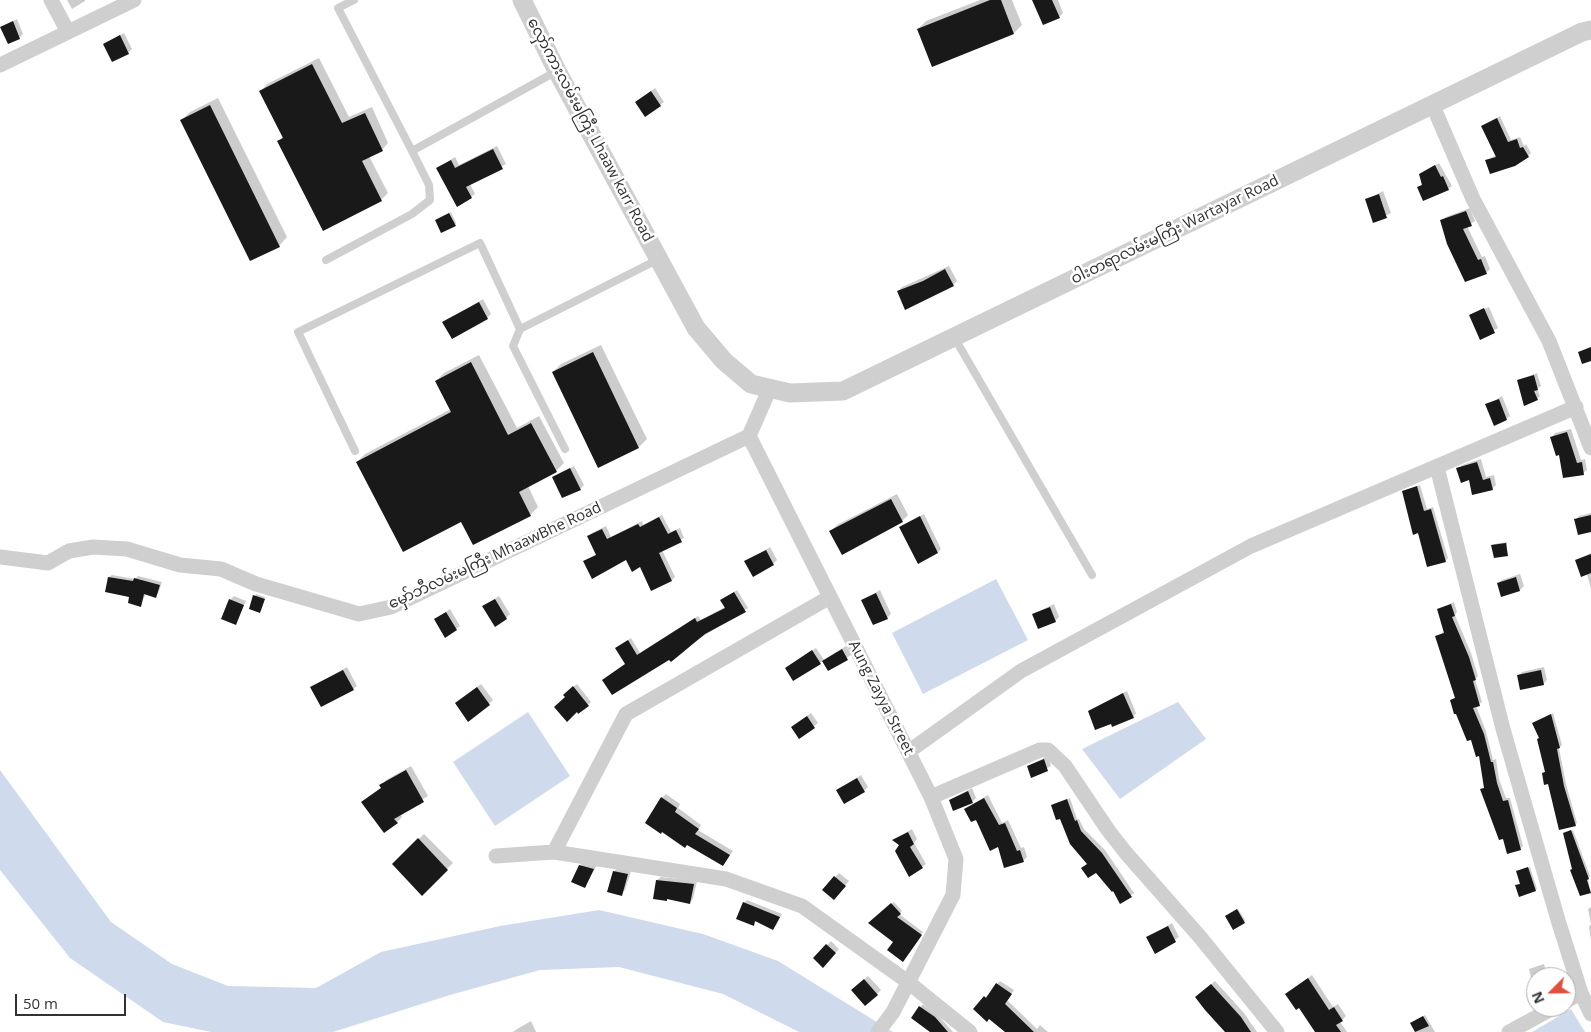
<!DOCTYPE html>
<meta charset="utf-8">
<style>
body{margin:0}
#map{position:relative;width:1591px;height:1032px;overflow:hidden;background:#fff;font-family:"Open Sans",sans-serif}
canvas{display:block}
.north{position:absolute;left:1526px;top:967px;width:50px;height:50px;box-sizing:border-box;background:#fff;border:1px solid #adadad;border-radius:50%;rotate:247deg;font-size:14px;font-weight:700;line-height:20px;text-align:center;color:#323232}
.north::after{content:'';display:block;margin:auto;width:18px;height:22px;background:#e1503c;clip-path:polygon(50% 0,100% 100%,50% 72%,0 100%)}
.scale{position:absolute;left:15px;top:994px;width:111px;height:22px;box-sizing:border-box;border:2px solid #323232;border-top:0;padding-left:6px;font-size:15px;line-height:18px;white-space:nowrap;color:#323232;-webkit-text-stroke:4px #fff;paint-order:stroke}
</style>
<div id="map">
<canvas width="1591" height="1032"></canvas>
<div class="north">N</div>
<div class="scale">50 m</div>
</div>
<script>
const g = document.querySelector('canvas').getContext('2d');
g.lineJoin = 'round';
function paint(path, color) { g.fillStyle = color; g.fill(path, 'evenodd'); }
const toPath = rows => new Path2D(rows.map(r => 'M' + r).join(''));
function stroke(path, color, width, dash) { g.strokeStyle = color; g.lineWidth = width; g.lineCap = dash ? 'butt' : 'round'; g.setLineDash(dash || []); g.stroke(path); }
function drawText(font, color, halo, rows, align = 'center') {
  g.font = font + ' "Open Sans","Noto Sans Myanmar",sans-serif'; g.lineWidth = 5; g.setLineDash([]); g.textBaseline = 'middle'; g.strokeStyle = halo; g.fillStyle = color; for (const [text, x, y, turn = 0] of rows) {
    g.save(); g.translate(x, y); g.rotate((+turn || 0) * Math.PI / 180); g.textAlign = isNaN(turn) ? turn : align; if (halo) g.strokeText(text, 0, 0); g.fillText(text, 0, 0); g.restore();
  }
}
const water = toPath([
 [996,579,1028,640,923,694,892,633],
 [1178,702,1206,739,1120,799,1082,749],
 [528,712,570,776,495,826,453,762],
 [0,770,111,922,172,964,228,986,316,988,381,952,500,926,599,910,703,934,778,961,893,1032,799,1032,723,994,619,967,540,970,450,995,333,1032,211,1032,163,1022,70,958,0,870],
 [1571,1009,1585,1032,1532,1032]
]);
const shadow = toPath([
 [67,0,85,0,85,1,72,9],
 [980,0,1012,0,1022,25,1014,33,932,65,918,29,926,21],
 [1034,0,1058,0,1063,13,1059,17],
 [17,19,23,34,19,38,2,27],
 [124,33,132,49,128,53,104,44],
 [319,58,349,117,372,107,388,143,382,150,369,156,388,193,381,200,279,141,284,136,261,91,267,84],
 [655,88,664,102,660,105,637,102],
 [218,98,287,237,279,246,182,120,190,112],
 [1500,116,1511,140,1520,137,1524,146,1526,144,1531,153,1528,156,1486,161,1496,155,1483,126],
 [497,146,506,164,470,184,475,194,471,197,438,168,455,157,459,165],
 [1439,163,1452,186,1448,189,1419,187,1422,184,1420,174],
 [1383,191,1391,213,1374,221,1366,200],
 [1470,208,1475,221,1467,226,1482,257,1485,256,1490,269,1486,273,1442,220,1446,217],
 [451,212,456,223,455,225,436,220],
 [949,266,957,281,953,285,898,291,902,287],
 [483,299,491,314,487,318,444,323],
 [1489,307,1498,328,1480,338,1470,315],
 [601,345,647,439,639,447,553,372,561,364],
 [479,355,517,428,539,416,564,463,556,471,528,486,538,507,530,515,462,520,357,462,365,454,451,409,436,381,444,373],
 [1537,373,1541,386,1537,389,1540,396,1537,399,1518,380],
 [1502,396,1510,416,1506,419,1487,405],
 [1571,429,1581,460,1585,459,1587,470,1583,473,1559,453,1552,437,1555,433],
 [1481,459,1486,477,1494,475,1496,485,1492,489,1470,479,1458,469,1462,465],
 [574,466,584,485,580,489,554,478],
 [1420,485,1427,509,1433,507,1448,558,1445,561,1419,531,1404,492],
 [897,494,908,515,902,521,831,531,837,525],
 [1591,513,1591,531,1576,520,1579,516],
 [924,514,941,549,938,552,901,527],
 [662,515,671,532,680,528,684,538,662,550,675,577,672,580,627,559,585,561,597,554,589,536,592,533,606,526,611,537,642,521,643,525],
 [1507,542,1507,555,1493,545,1494,544],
 [770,547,777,560,773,564,746,562],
 [1591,553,1591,589,1587,574,1576,560],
 [1520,574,1524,586,1520,590,1502,596,1498,583,1502,580],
 [112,575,135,579,138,576,162,582,158,594,155,596,146,593,141,605,109,577],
 [737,590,748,608,686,647,684,652,671,661,670,658,626,664,616,648,631,638,640,653,698,616,701,620,725,607,725,598],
 [880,590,891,614,887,618,863,600],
 [256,594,265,597,261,610,250,608],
 [234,596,246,601,236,623,230,600],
 [499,596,510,614,506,618,484,606],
 [1454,602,1457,612,1455,615,1471,653,1478,676,1475,679,1482,702,1476,706,1486,731,1493,760,1496,759,1499,779,1506,798,1510,798,1523,846,1520,849,1504,837,1482,789,1485,787,1480,754,1451,700,1456,697,1437,636,1445,631,1438,609],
 [1054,604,1059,617,1055,621,1033,614],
 [450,609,460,626,456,629,436,619],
 [846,646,851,655,829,670,823,661,793,679,786,668,816,648,824,660],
 [347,667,357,686,353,689,312,687],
 [1544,667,1547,680,1543,684,1519,675,1522,672],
 [481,684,493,700,489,704,460,700],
 [577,684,591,702,588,705,566,697,567,692],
 [1127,691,1136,713,1133,717,1090,711],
 [811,713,818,723,800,737,796,724],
 [1553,713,1562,745,1559,748,1566,784,1577,823,1575,825,1544,773,1546,771,1540,737,1534,723],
 [1048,756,1051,766,1032,776,1028,766],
 [411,766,428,796,400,814,402,817,397,822,368,797,382,787,386,780],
 [861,775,868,787,864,791,838,790],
 [972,788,976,798,972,802,950,800],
 [666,794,680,804,678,808,701,825,698,830,733,851,723,865,663,830,662,798],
 [988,795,1002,823,1008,820,1021,848,1024,847,1027,857,1023,861,999,846,965,809],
 [1070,798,1077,819,1079,819,1084,829,1105,850,1134,893,1121,902,1113,889,1088,863,1052,806],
 [912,829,917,839,914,843,926,864,922,867,894,840],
 [1573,830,1590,876,1588,878,1590,891,1574,869,1565,833],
 [424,834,453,863,422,894,393,864],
 [583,862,597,865,585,887,580,866],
 [1530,867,1537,889,1535,890,1517,885,1521,883,1518,871],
 [618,868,631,871,625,890,621,894,614,871],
 [839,873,849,881,838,894,824,889],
 [661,877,697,881,693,899,689,903,668,898,666,900,657,880],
 [747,900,782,914,776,926,773,928,756,921,753,924,744,903],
 [894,902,902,911,899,914,923,932,905,958,894,941,870,922],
 [1591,907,1591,924,1588,909],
 [1238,909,1245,920,1244,922,1228,915],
 [1172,923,1179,937,1155,952,1147,938],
 [1591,924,1591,940,1589,927],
 [831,941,839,949,823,966,815,958],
 [1544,964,1547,977,1536,977,1536,981,1532,982,1529,969],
 [1312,975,1333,1007,1338,1004,1346,1016,1340,1022,1347,1032,1316,1032,1300,1006,1287,994],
 [868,976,881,990,877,994,853,990],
 [1000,981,1014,990,1007,1000,1037,1029,1040,1025,1048,1032,1010,1032,975,1009],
 [1215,981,1244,1013,1257,1032,1226,1032,1200,994],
 [923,1004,938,1015,953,1032,930,1032,912,1018],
 [1425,1015,1435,1032,1415,1032,1411,1024],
 [531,1021,536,1032,513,1032,517,1029]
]);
const building = toPath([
 [990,0,1001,0,1014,34,932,67,917,29],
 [1032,0,1052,0,1060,18,1043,25],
 [13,21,20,39,8,44,0,27],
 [120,35,129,54,112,62,103,44],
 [312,64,342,123,365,113,383,151,362,161,382,201,323,231,277,141,283,138,259,91],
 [651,91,661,106,645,117,635,102],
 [210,105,280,247,250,261,180,120],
 [1497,118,1508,142,1517,139,1520,148,1523,147,1529,157,1515,166,1490,174,1485,160,1496,157,1481,126],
 [493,149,503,169,466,187,472,198,457,207,436,168,451,160,455,168],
 [1435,165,1441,177,1443,176,1449,190,1423,201,1417,187,1422,185,1419,174],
 [1379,194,1387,218,1373,223,1365,199],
 [1466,211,1472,226,1463,229,1478,260,1481,259,1487,274,1465,282,1447,244,1440,220],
 [449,213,456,226,441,233,435,220],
 [945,269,954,286,905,310,897,291,923,281],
 [479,302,488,319,452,339,442,322],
 [1484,308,1495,333,1480,340,1469,315],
 [1591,347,1591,361,1582,364,1578,352],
 [593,352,639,448,598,468,552,372],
 [471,362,508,435,531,423,557,472,519,492,531,516,473,545,461,522,403,552,356,462,451,412,435,381],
 [1534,375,1538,390,1534,391,1538,400,1524,406,1517,380],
 [1499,399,1507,420,1494,426,1485,404],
 [1567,432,1577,463,1582,462,1584,475,1563,478,1559,455,1556,456,1550,437],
 [1477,462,1483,480,1490,478,1493,490,1472,495,1469,480,1461,483,1456,468],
 [570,468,581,490,562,498,552,477],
 [1417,486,1424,511,1431,509,1446,562,1427,567,1418,533,1413,535,1402,491],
 [891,499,903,522,842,555,829,531],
 [1591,515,1591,532,1578,535,1574,519],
 [920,516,938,553,918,564,899,527],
 [659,517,668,534,676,530,682,542,659,553,672,581,651,591,640,567,632,572,626,560,592,579,583,561,596,555,587,536,602,529,607,539,638,524,640,527],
 [1506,543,1508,556,1494,558,1491,545],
 [766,550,774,565,753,577,744,561],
 [1591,554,1591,573,1581,577,1575,560],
 [108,577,133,581,134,578,160,585,156,598,144,594,141,607,128,603,129,597,105,592],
 [1516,577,1520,591,1501,597,1497,583],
 [734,592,746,612,705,634,671,662,669,660,612,695,602,680,625,664,615,648,628,640,637,655,695,618,697,622,725,608,720,600],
 [876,593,888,619,873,625,861,600],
 [253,595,265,599,260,613,249,609],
 [229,599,244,605,236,625,221,619],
 [495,599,507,619,495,627,482,606],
 [1451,604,1455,616,1452,617,1469,657,1476,680,1473,681,1480,706,1473,708,1484,734,1491,762,1493,762,1497,783,1503,801,1508,800,1521,850,1507,854,1503,839,1499,840,1480,789,1484,788,1479,756,1476,757,1471,740,1467,741,1456,714,1454,714,1450,700,1455,698,1435,636,1444,633,1437,609],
 [1050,607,1056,622,1038,629,1032,614],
 [446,612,457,630,445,638,434,619],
 [842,649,848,660,828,671,822,661],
 [812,650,821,664,793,681,785,668],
 [343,670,354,690,321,707,310,687],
 [1541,670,1544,685,1520,690,1517,675],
 [573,686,589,706,578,714,577,712,567,722,554,707,565,697,563,695],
 [477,687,490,705,468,722,455,703],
 [1123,693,1134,718,1112,727,1111,724,1095,730,1088,711],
 [1551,714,1560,748,1557,749,1564,786,1576,826,1559,830,1548,784,1544,785,1542,773,1545,772,1537,739,1539,738,1532,723],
 [807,716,815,728,799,739,791,727],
 [1044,759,1048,771,1031,778,1027,766],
 [406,770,424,802,394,819,398,823,384,833,361,802,381,788,379,785],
 [857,778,865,792,844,804,836,790],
 [968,791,973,803,953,811,949,800],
 [661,797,677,808,675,812,699,829,695,834,730,855,723,866,687,845,685,848,662,832,661,834,645,823],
 [984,798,999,825,1005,823,1017,851,1020,850,1024,862,1004,868,998,847,990,851,976,820,971,822,964,809],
 [1067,799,1075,821,1077,820,1081,831,1102,853,1132,897,1120,904,1113,891,1112,892,1096,873,1088,878,1081,868,1087,864,1070,844,1060,819,1056,820,1051,805],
 [1571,830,1589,879,1587,880,1591,893,1580,896,1570,870,1572,869,1563,833],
 [908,832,914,844,910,847,923,868,909,877,895,851,899,845,892,840],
 [418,838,448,870,422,896,392,864],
 [579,865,594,869,585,888,571,882],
 [1528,867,1536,891,1519,897,1515,885,1520,884,1516,871],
 [613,871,628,874,622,896,607,892],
 [834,876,846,886,834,900,822,890],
 [656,880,694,884,690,904,667,899,667,901,653,899],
 [743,902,780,917,773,930,755,921,754,926,736,919],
 [891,903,901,914,897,917,922,935,903,962,887,950,893,942,868,923],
 [1237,909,1245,923,1233,930,1225,916],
 [1168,926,1176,942,1155,954,1146,937],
 [826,944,836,953,823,968,813,958],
 [1308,978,1329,1010,1334,1007,1343,1021,1336,1025,1341,1032,1315,1032,1299,1008,1296,1010,1285,994],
 [864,979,878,995,865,1006,851,990],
 [996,983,1012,994,1005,1004,1034,1032,1005,1032,989,1019,987,1022,973,1009,984,996,986,998],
 [1211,984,1241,1017,1251,1032,1225,1032,1205,1010,1195,997],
 [919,1006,935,1017,948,1032,930,1032,911,1018],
 [1423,1016,1429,1026,1415,1032,1410,1023]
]);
const service = toPath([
 [354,0,338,8,412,151,557,71],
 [326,260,412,214,430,200,429,185,412,151],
 [520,329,659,259],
 [954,337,1092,575],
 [355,451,298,332,480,243,520,329,513,346,565,449]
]);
const minor = toPath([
 [51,0,68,32],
 [0,65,134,0],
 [1433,106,1473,199,1549,341,1591,448],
 [770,388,749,436,931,797,956,859,953,895,893,1012,878,1032],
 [1437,467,1503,729,1558,920,1581,993,1591,1014],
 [0,557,48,563,69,551,93,547,127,549,180,565,221,569,256,584,359,614,391,607,749,436],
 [908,752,1021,671,1251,546,1576,407],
 [931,797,1040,750,1048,750,1065,766,1108,830,1126,853,1200,937,1277,1032],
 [554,852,626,714,830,597],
 [496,856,554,852,726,879,802,906,908,982,970,1032],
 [1566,1001,1581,993],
 [1509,1032,1555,1007]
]);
const tertiary = toPath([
 [522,0,557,71,696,328,724,361,751,384,790,393,843,391,1582,32,1591,30]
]);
const streetNames = [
 ["လှော်ကားလမ်းမကြီး Lhaaw karr Road",590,130,62],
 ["ဝါးတရာလမ်းမကြီး Wartayar Road",1175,230,-26],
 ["မှော်ဘီလမ်းမကြီး MhaawBhe Road",495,556,-25],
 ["Aung Zayya Street",881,698,63]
];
paint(water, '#cfdbed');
paint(shadow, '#0003');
paint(building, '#191919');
stroke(service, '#cfcfcf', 8);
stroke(minor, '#cfcfcf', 15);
stroke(tertiary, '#cfcfcf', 19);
drawText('15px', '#323232', '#fff', streetNames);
</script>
